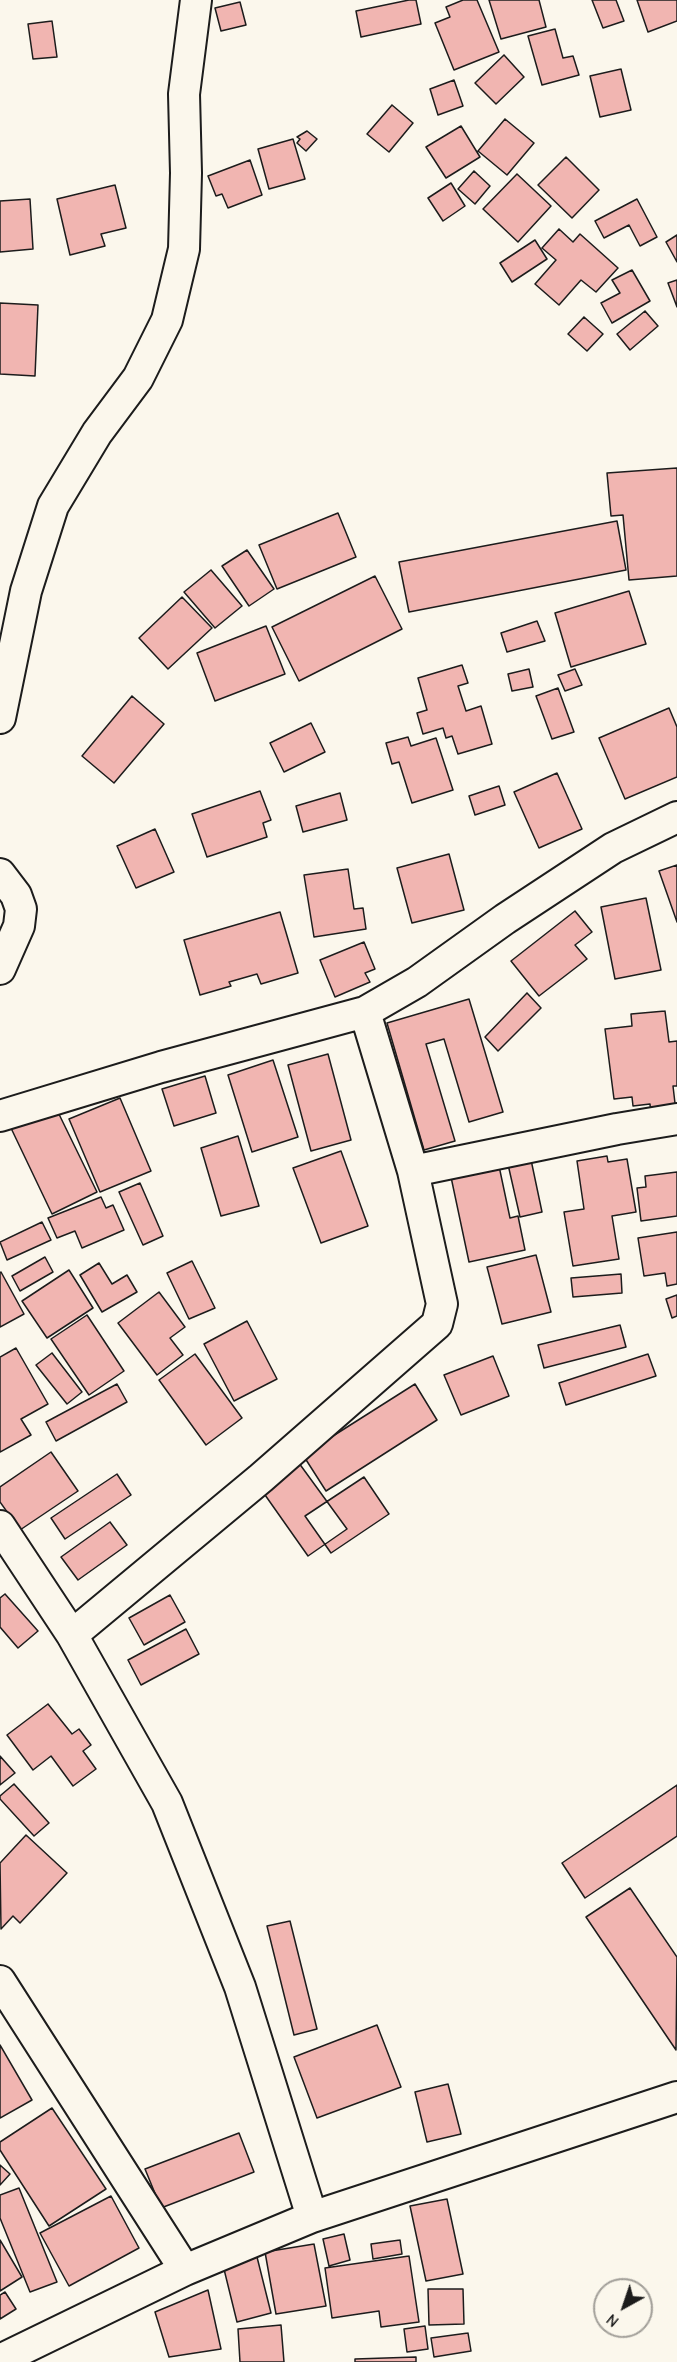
<!DOCTYPE html>
<style>
body{margin:0}
#map{position:relative;width:677px;height:2362px;overflow:hidden;background:#fbf7ec;font-family:"Comic Neue",sans-serif}
canvas{display:block}
.north{position:absolute;left:593px;top:2278px;width:60px;height:60px;box-sizing:border-box;background:#fbf7ec;border:2px solid #a29f99;border-radius:50%;rotate:220deg;font-size:16px;font-weight:700;line-height:24px;text-align:center;color:#1c1c1c}
.north::after{content:'';display:block;margin:auto;width:21px;height:27px;background:#1c1c1c;clip-path:polygon(50% 0,100% 100%,50% 72%,0 100%)}
</style>
<div id="map">
<canvas width="677" height="2362"></canvas>
<div class="north">N</div>
</div>
<script>
const g = document.querySelector('canvas').getContext('2d');
g.lineJoin = 'round';
function paint(path, color) { g.fillStyle = color; g.fill(path, 'evenodd'); }
const toPath = rows => new Path2D(rows.map(r => 'M' + r).join(''));
function stroke(path, color, width, dash) { g.strokeStyle = color; g.lineWidth = width; g.lineCap = dash ? 'butt' : 'round'; g.setLineDash(dash || []); g.stroke(path); }
const building = toPath([
 [409,0,416,0,421,24,361,37,356,11,409,0],
 [463,0,477,0,499,52,454,70,435,23,450,17,446,7,463,0],
 [489,0,539,0,546,27,501,39,489,0],
 [592,0,616,0,624,21,603,28,592,0],
 [637,0,677,0,677,21,648,32,637,0],
 [240,2,246,25,221,31,215,8,240,2],
 [52,21,57,57,33,59,28,24,52,21],
 [555,29,563,58,573,56,579,75,542,85,528,36,555,29],
 [504,55,524,77,496,104,475,83,504,55],
 [621,69,631,110,600,117,590,76,621,69],
 [454,80,463,106,438,115,430,89,454,80],
 [392,105,413,123,389,152,367,134,392,105],
 [505,119,534,143,507,175,478,151,505,119],
 [461,126,480,157,446,178,426,147,461,126],
 [307,131,317,139,306,151,297,143,300,139,297,137,307,131],
 [293,139,305,179,269,189,258,149,293,139],
 [566,157,599,190,572,218,538,185,566,157],
 [250,160,262,195,228,208,222,194,216,196,208,176,250,160],
 [474,171,490,186,475,204,458,189,474,171],
 [517,174,551,206,518,242,483,209,517,174],
 [451,183,465,206,443,221,428,198,451,183],
 [115,185,126,228,101,234,105,246,70,255,57,199,115,185],
 [30,199,33,249,0,252,0,201,30,199],
 [637,199,657,237,640,246,629,225,604,238,595,221,637,199],
 [559,229,573,242,580,234,618,268,596,292,581,280,559,305,535,284,556,260,542,248,559,229],
 [677,235,677,262,666,242,677,235],
 [535,240,547,259,512,282,500,263,535,240],
 [632,270,650,301,612,323,601,303,620,293,612,280,632,270],
 [677,280,677,307,668,283,677,280],
 [0,303,38,305,35,376,0,374,0,303],
 [645,311,658,326,630,350,617,334,645,311],
 [584,317,603,334,587,351,568,334,584,317],
 [677,468,677,576,629,580,623,515,611,516,607,473,677,468],
 [338,513,356,557,277,589,259,545,338,513],
 [617,521,626,570,409,612,399,562,617,521],
 [247,550,274,589,249,606,222,566,247,550],
 [211,570,242,606,215,628,184,592,211,570],
 [375,576,402,629,299,681,272,627,375,576],
 [629,591,646,644,571,667,555,613,629,591],
 [182,597,212,628,168,669,139,638,182,597],
 [537,621,545,641,507,652,501,633,537,621],
 [266,626,285,674,215,701,197,653,266,626],
 [462,665,468,683,458,686,466,711,481,706,492,744,458,754,452,736,446,738,443,728,423,734,417,713,427,710,418,678,462,665],
 [529,669,533,687,512,691,508,674,529,669],
 [575,669,582,685,565,691,558,675,575,669],
 [558,688,574,732,552,739,536,696,558,688],
 [132,696,164,724,114,783,82,756,132,696],
 [669,708,677,727,677,777,625,799,599,738,669,708],
 [311,723,325,752,284,772,270,743,311,723],
 [408,737,411,746,436,738,453,790,412,803,399,762,392,764,386,743,408,737],
 [557,773,582,829,539,848,514,792,557,773],
 [499,786,505,805,475,815,469,796,499,786],
 [260,791,271,820,263,823,267,837,207,857,192,814,260,791],
 [340,793,347,820,303,832,296,806,340,793],
 [155,829,174,872,136,888,117,846,155,829],
 [449,854,464,910,412,923,397,868,449,854],
 [677,865,677,922,659,871,677,865],
 [348,869,354,909,363,908,366,929,314,937,304,875,348,869],
 [646,898,661,970,615,979,601,907,646,898],
 [575,911,592,932,575,945,587,959,539,996,511,961,575,911],
 [280,912,298,973,261,984,257,974,229,982,231,986,200,995,184,940,280,912],
 [364,942,375,969,365,973,370,982,335,997,320,960,364,942],
 [527,993,541,1008,498,1051,485,1037,527,993],
 [469,999,503,1112,469,1122,444,1039,426,1044,455,1141,424,1150,387,1023,469,999],
 [665,1011,669,1042,677,1041,677,1086,673,1086,676,1112,651,1115,650,1104,633,1106,632,1097,614,1099,605,1029,632,1026,631,1014,665,1011],
 [328,1054,351,1140,311,1151,288,1065,328,1054],
 [273,1060,298,1137,252,1152,228,1075,273,1060],
 [205,1076,216,1113,174,1126,162,1089,205,1076],
 [120,1098,151,1171,100,1192,69,1119,120,1098],
 [55,1106,97,1192,52,1214,10,1126,55,1106],
 [238,1136,259,1206,221,1216,201,1148,238,1136],
 [341,1151,368,1226,321,1243,293,1168,341,1151],
 [530,1155,542,1212,520,1217,507,1160,530,1155],
 [607,1156,608,1162,627,1159,636,1212,612,1216,619,1259,573,1266,564,1212,584,1209,577,1161,607,1156],
 [499,1166,510,1218,518,1216,525,1250,469,1262,451,1177,499,1166],
 [677,1172,677,1216,641,1221,637,1188,646,1187,645,1176,677,1172],
 [140,1183,163,1236,143,1245,119,1192,140,1183],
 [101,1197,106,1208,113,1205,124,1230,82,1248,75,1231,57,1238,48,1218,101,1197],
 [42,1222,51,1240,7,1260,0,1242,42,1222],
 [677,1232,677,1284,667,1286,665,1273,644,1276,638,1238,677,1232],
 [536,1255,551,1312,502,1324,487,1267,536,1255],
 [45,1257,53,1272,20,1291,12,1276,45,1257],
 [192,1261,215,1308,189,1319,167,1273,192,1261],
 [99,1263,112,1284,127,1275,137,1292,102,1312,80,1275,99,1263],
 [69,1270,93,1308,47,1338,22,1301,69,1270],
 [1,1272,24,1314,0,1327,0,1273,1,1272],
 [621,1274,622,1293,573,1297,571,1278,621,1274],
 [159,1292,185,1327,170,1338,183,1355,157,1375,118,1323,159,1292],
 [677,1295,677,1316,672,1318,666,1299,677,1295],
 [87,1315,124,1371,89,1395,51,1339,87,1315],
 [247,1321,277,1379,234,1401,204,1344,247,1321],
 [620,1325,626,1347,544,1368,538,1345,620,1325],
 [16,1348,48,1404,21,1419,31,1435,0,1452,0,1357,16,1348],
 [52,1353,82,1392,67,1404,36,1365,52,1353],
 [195,1354,242,1418,206,1445,159,1380,195,1354],
 [648,1354,656,1376,566,1405,559,1383,648,1354],
 [493,1356,509,1396,461,1415,444,1375,493,1356],
 [117,1384,127,1402,56,1441,46,1422,117,1384],
 [415,1384,437,1420,326,1491,303,1455,415,1384],
 [51,1452,78,1491,20,1530,0,1502,0,1487,51,1452],
 [296,1459,347,1529,308,1556,258,1485,296,1459],
 [117,1474,131,1495,65,1539,51,1518,117,1474],
 [364,1477,389,1514,331,1553,305,1516,364,1477],
 [110,1522,127,1545,78,1580,61,1557,110,1522],
 [5,1594,38,1631,18,1648,0,1627,0,1598,5,1594],
 [170,1595,185,1622,144,1645,129,1618,170,1595],
 [186,1629,199,1654,141,1685,128,1660,186,1629],
 [48,1704,72,1734,79,1729,91,1745,83,1751,96,1769,73,1786,51,1756,33,1770,7,1735,48,1704],
 [0,1756,15,1773,0,1785,0,1756],
 [14,1784,49,1823,34,1836,0,1799,0,1796,14,1784],
 [677,1785,677,1836,585,1898,562,1863,677,1785],
 [26,1835,67,1873,20,1923,13,1916,1,1929,0,1863,26,1835],
 [630,1888,677,1957,676,2050,586,1917,630,1888],
 [290,1921,317,2029,294,2035,267,1926,290,1921],
 [377,2025,401,2087,317,2118,294,2057,377,2025],
 [0,2045,32,2100,0,2118,0,2045],
 [448,2084,461,2134,427,2142,415,2092,448,2084],
 [52,2108,106,2189,49,2226,0,2150,0,2142,52,2108],
 [239,2133,254,2172,161,2208,145,2169,239,2133],
 [0,2165,10,2174,0,2185,0,2165],
 [19,2188,57,2282,30,2292,0,2218,0,2195,19,2188],
 [111,2196,139,2248,69,2286,40,2233,111,2196],
 [447,2199,463,2274,426,2281,410,2206,447,2199],
 [344,2234,350,2260,329,2266,323,2239,344,2234],
 [0,2240,22,2277,0,2291,0,2240],
 [400,2240,402,2254,373,2259,371,2244,400,2240],
 [314,2244,326,2306,276,2314,265,2252,314,2244],
 [255,2249,271,2313,237,2322,221,2257,255,2249],
 [409,2256,419,2322,381,2327,379,2311,332,2318,325,2268,409,2256],
 [428,2289,463,2289,464,2324,429,2325,428,2289],
 [208,2290,221,2349,169,2357,155,2312,208,2290],
 [5,2292,16,2309,0,2319,0,2295,5,2292],
 [281,2325,284,2362,240,2362,238,2329,281,2325],
 [425,2326,428,2349,407,2352,404,2329,425,2326],
 [468,2333,471,2351,434,2357,431,2338,468,2333],
 [416,2357,416,2362,355,2362,355,2359,416,2357]
]);
const street = toPath([
 [0,718,26,591,53,506,97,433,138,378,167,320,184,249,186,173,184,94,196,0],
 [0,874,16,895,21,909,19,926,0,969],
 [0,1116,161,1067,365,1012,417,982,505,919,613,848,677,817],
 [413,1171,617,1129,677,1119],
 [0,1526,72,1635,167,1803,240,1987,312,2217],
 [72,1635,261,1478,437,1324,442,1304,413,1171,365,1012],
 [0,1981,185,2270],
 [0,2360,185,2270,312,2217,677,2097]
]);
paint(building, '#f1b5b1');
stroke(building, '#1c1c1c', 1.5);
stroke(street, '#1c1c1c', 34);
stroke(street, '#fbf7ec', 30);
</script>
